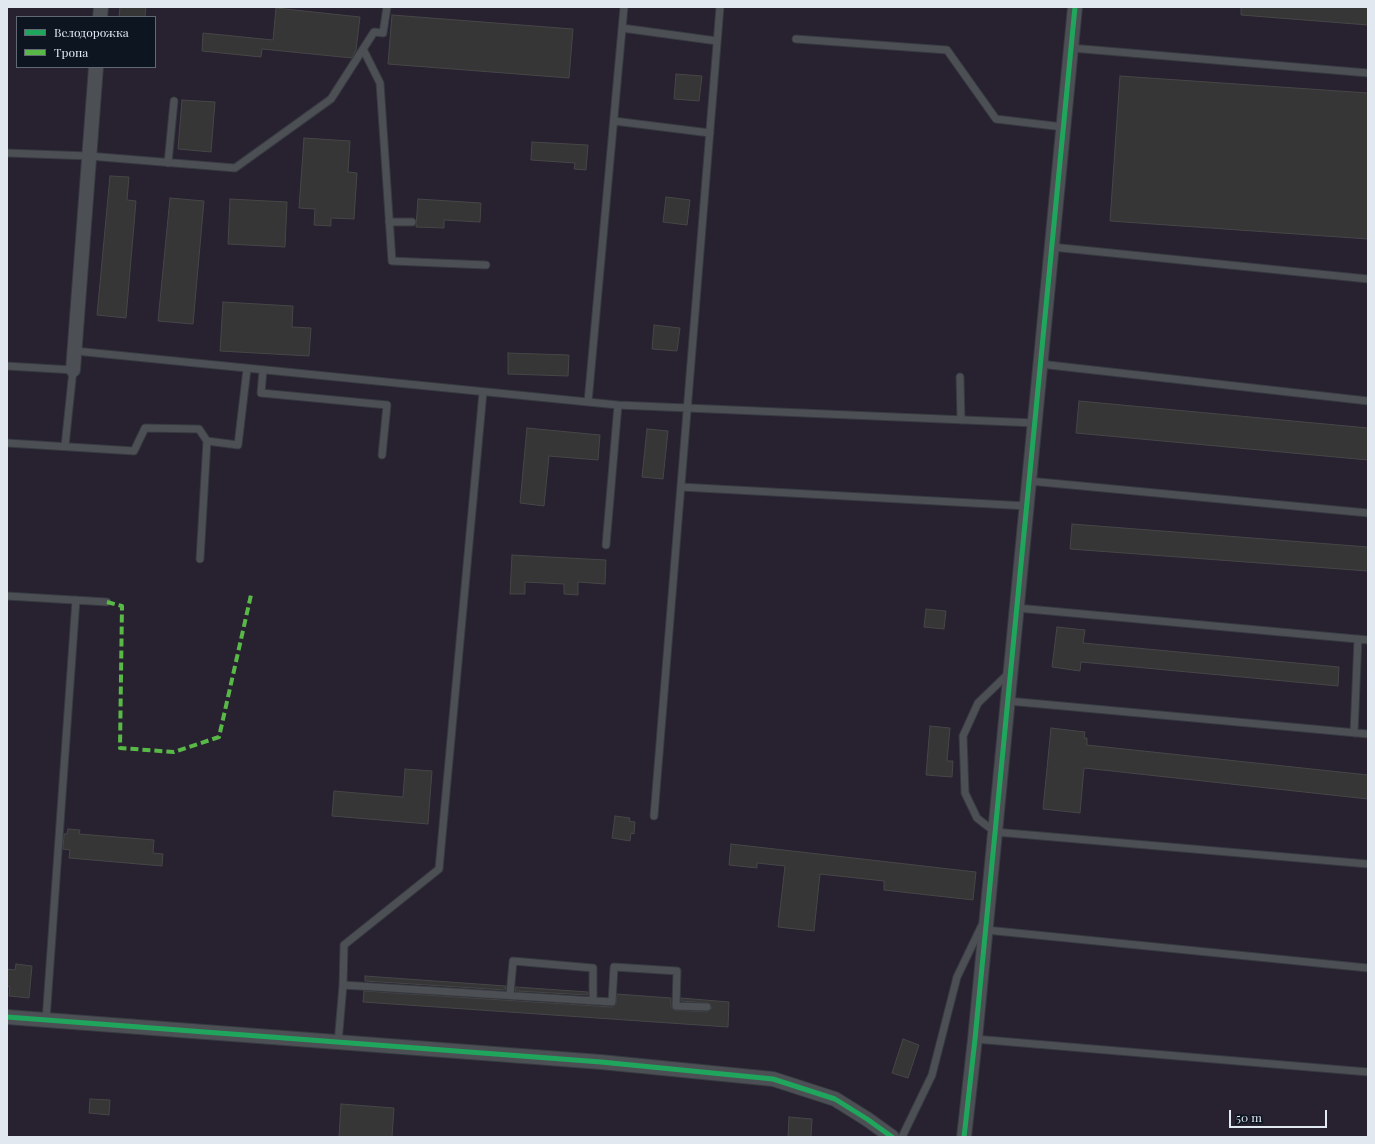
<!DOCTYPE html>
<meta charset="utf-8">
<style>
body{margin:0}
#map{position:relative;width:1375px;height:1144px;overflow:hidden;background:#1b2026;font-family:"Playfair Display",serif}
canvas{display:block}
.frame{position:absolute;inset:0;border:8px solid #e1e8f0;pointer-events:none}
.legend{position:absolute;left:16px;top:16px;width:140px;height:52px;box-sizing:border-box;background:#0d1521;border:1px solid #626974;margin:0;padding:5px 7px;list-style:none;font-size:12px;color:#e1e8f0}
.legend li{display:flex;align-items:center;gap:8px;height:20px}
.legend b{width:20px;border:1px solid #626974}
.scale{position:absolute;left:1229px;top:1110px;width:98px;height:18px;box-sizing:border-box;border:2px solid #e1e8f0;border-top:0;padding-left:5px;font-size:12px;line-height:14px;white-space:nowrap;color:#e1e8f0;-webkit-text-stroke:3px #0d1521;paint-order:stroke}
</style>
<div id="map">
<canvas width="1375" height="1144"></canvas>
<div class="frame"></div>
<ul class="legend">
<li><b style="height:5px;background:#20a55d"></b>Велодорожка</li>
<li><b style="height:5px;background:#58b947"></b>Тропа</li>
</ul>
<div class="scale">50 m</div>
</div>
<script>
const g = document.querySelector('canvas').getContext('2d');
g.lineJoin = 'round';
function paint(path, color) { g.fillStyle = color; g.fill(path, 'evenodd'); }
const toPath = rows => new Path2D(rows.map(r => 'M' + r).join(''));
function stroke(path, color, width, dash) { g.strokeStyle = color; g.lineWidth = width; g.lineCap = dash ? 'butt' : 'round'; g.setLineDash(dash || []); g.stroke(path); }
const industrial = toPath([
 [7,7,1368,7,1368,1137,7,1137],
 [17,17,155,17,155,67,17,67]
]);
const building = toPath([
 [120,7,146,7,145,17,119,17,120,7],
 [1241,7,1368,7,1368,25,1241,15,1241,7],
 [276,8,360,17,356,50,352,58,262,49,261,57,202,51,203,33,273,40,276,8],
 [392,15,573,29,569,78,388,64,392,15],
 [676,74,702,76,699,101,674,99,676,74],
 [1120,76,1368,93,1368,239,1110,221,1120,76],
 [182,100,215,102,211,152,178,149,182,100],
 [304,138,350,141,348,172,357,173,354,219,331,218,331,226,314,225,315,209,299,208,304,138],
 [532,142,588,145,586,170,574,169,575,163,531,160,532,142],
 [110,176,129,177,127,200,136,201,126,318,97,315,110,176],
 [666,197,690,200,687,225,663,222,666,197],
 [170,198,204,201,193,324,158,321,170,198],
 [230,199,287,202,285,247,228,244,230,199],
 [418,199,481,203,480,222,444,220,444,228,416,227,418,199],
 [223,302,293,306,292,327,311,328,309,356,220,351,223,302],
 [654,325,680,328,677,351,652,349,654,325],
 [508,353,569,355,568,376,508,374,508,353],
 [1079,401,1368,428,1368,460,1076,433,1079,401],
 [527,428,600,435,598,460,549,456,544,506,520,503,527,428],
 [647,429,668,431,663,479,642,477,647,429],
 [1072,524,1368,547,1368,571,1070,549,1072,524],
 [512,555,606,560,605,584,578,582,578,595,564,594,564,584,525,582,525,594,510,594,512,555],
 [926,609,946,611,944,629,924,627,926,609],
 [1057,627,1085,630,1083,643,1339,667,1338,686,1081,662,1080,671,1052,667,1057,627],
 [930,726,950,728,947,761,953,761,952,777,926,775,930,726],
 [1051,728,1085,732,1084,738,1087,738,1087,745,1368,775,1368,799,1084,768,1080,813,1043,809,1051,728],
 [405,769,432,771,428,824,332,816,334,791,403,797,405,769],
 [615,816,630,818,629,821,635,822,634,834,631,833,630,841,612,838,615,816],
 [68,829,80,830,79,834,154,840,153,853,163,854,162,866,69,858,70,850,63,849,64,834,67,834,68,829],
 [731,844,976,872,973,900,884,890,884,881,820,874,814,931,778,927,785,866,757,863,757,868,729,865,731,844],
 [16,964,32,966,29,998,9,996,10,987,7,986,7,969,15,970,16,964],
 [365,976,506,986,505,990,365,981,365,976],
 [516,987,588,992,588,995,515,991,516,987],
 [364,991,612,1007,616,1004,617,994,671,998,671,1006,674,1010,707,1012,712,1008,709,1003,681,1001,681,998,729,1002,728,1027,363,1002,364,991],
 [903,1039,919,1045,908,1078,892,1073,903,1039],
 [90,1099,110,1100,109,1115,89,1113,90,1099],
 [341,1104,394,1108,392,1137,339,1137,341,1104],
 [789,1117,812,1119,811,1137,788,1137,789,1117]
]);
const service = toPath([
 [622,28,717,41],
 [796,39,947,50,996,119,1063,127],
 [1071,48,1368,73],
 [363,49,380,83,392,261,486,265],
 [614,121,710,133],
 [7,153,89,156,235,168,331,99,374,32,383,33,387,7],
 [168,163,174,101],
 [389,222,412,222],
 [1052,247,1368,279],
 [75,351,618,405,1035,423],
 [1040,364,1368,401],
 [7,366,73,370,65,446],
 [263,370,261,393,387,405,382,455],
 [960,377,961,420],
 [588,402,624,7],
 [207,441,238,445,247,369],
 [7,443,134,451,145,428,199,429,207,441,200,559],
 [1029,481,1368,513],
 [681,487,1027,506],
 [606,545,618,405],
 [7,596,107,602],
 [1017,608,1368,640],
 [1009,673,978,703,963,736,965,793,977,818,995,832,1368,864],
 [1008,701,1368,734],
 [1354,733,1358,639],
 [654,816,720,7],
 [986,930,1368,968],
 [343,985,612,1002,614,967,677,971,676,1006,707,1007],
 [510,995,513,961,593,968,593,1001],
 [46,1020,76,600],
 [975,1039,1368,1072],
 [338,1043,343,985,344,945,439,869,483,392],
 [902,1137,932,1075,957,977,982,925]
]);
const minor = toPath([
 [100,17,101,7],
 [73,370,96,67],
 [7,1017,601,1062,773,1079,835,1099,867,1119,892,1137],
 [964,1137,975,1039,1075,7]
]);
const quiet = toPath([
 [107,602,122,606,120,748,174,752,219,737,251,595]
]);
const cycleway = toPath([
 [7,1017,601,1062,773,1079,835,1099,867,1119,892,1137],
 [964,1137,975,1039,1075,7]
]);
paint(industrial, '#272130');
paint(building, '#363637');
stroke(building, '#464647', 1);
stroke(service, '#363a40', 9);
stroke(minor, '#363a40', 16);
stroke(service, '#4c5055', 7);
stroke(minor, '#4c5055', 14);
stroke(quiet, '#58b947', 4, [8, 4]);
stroke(cycleway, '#20a55d', 5);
</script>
